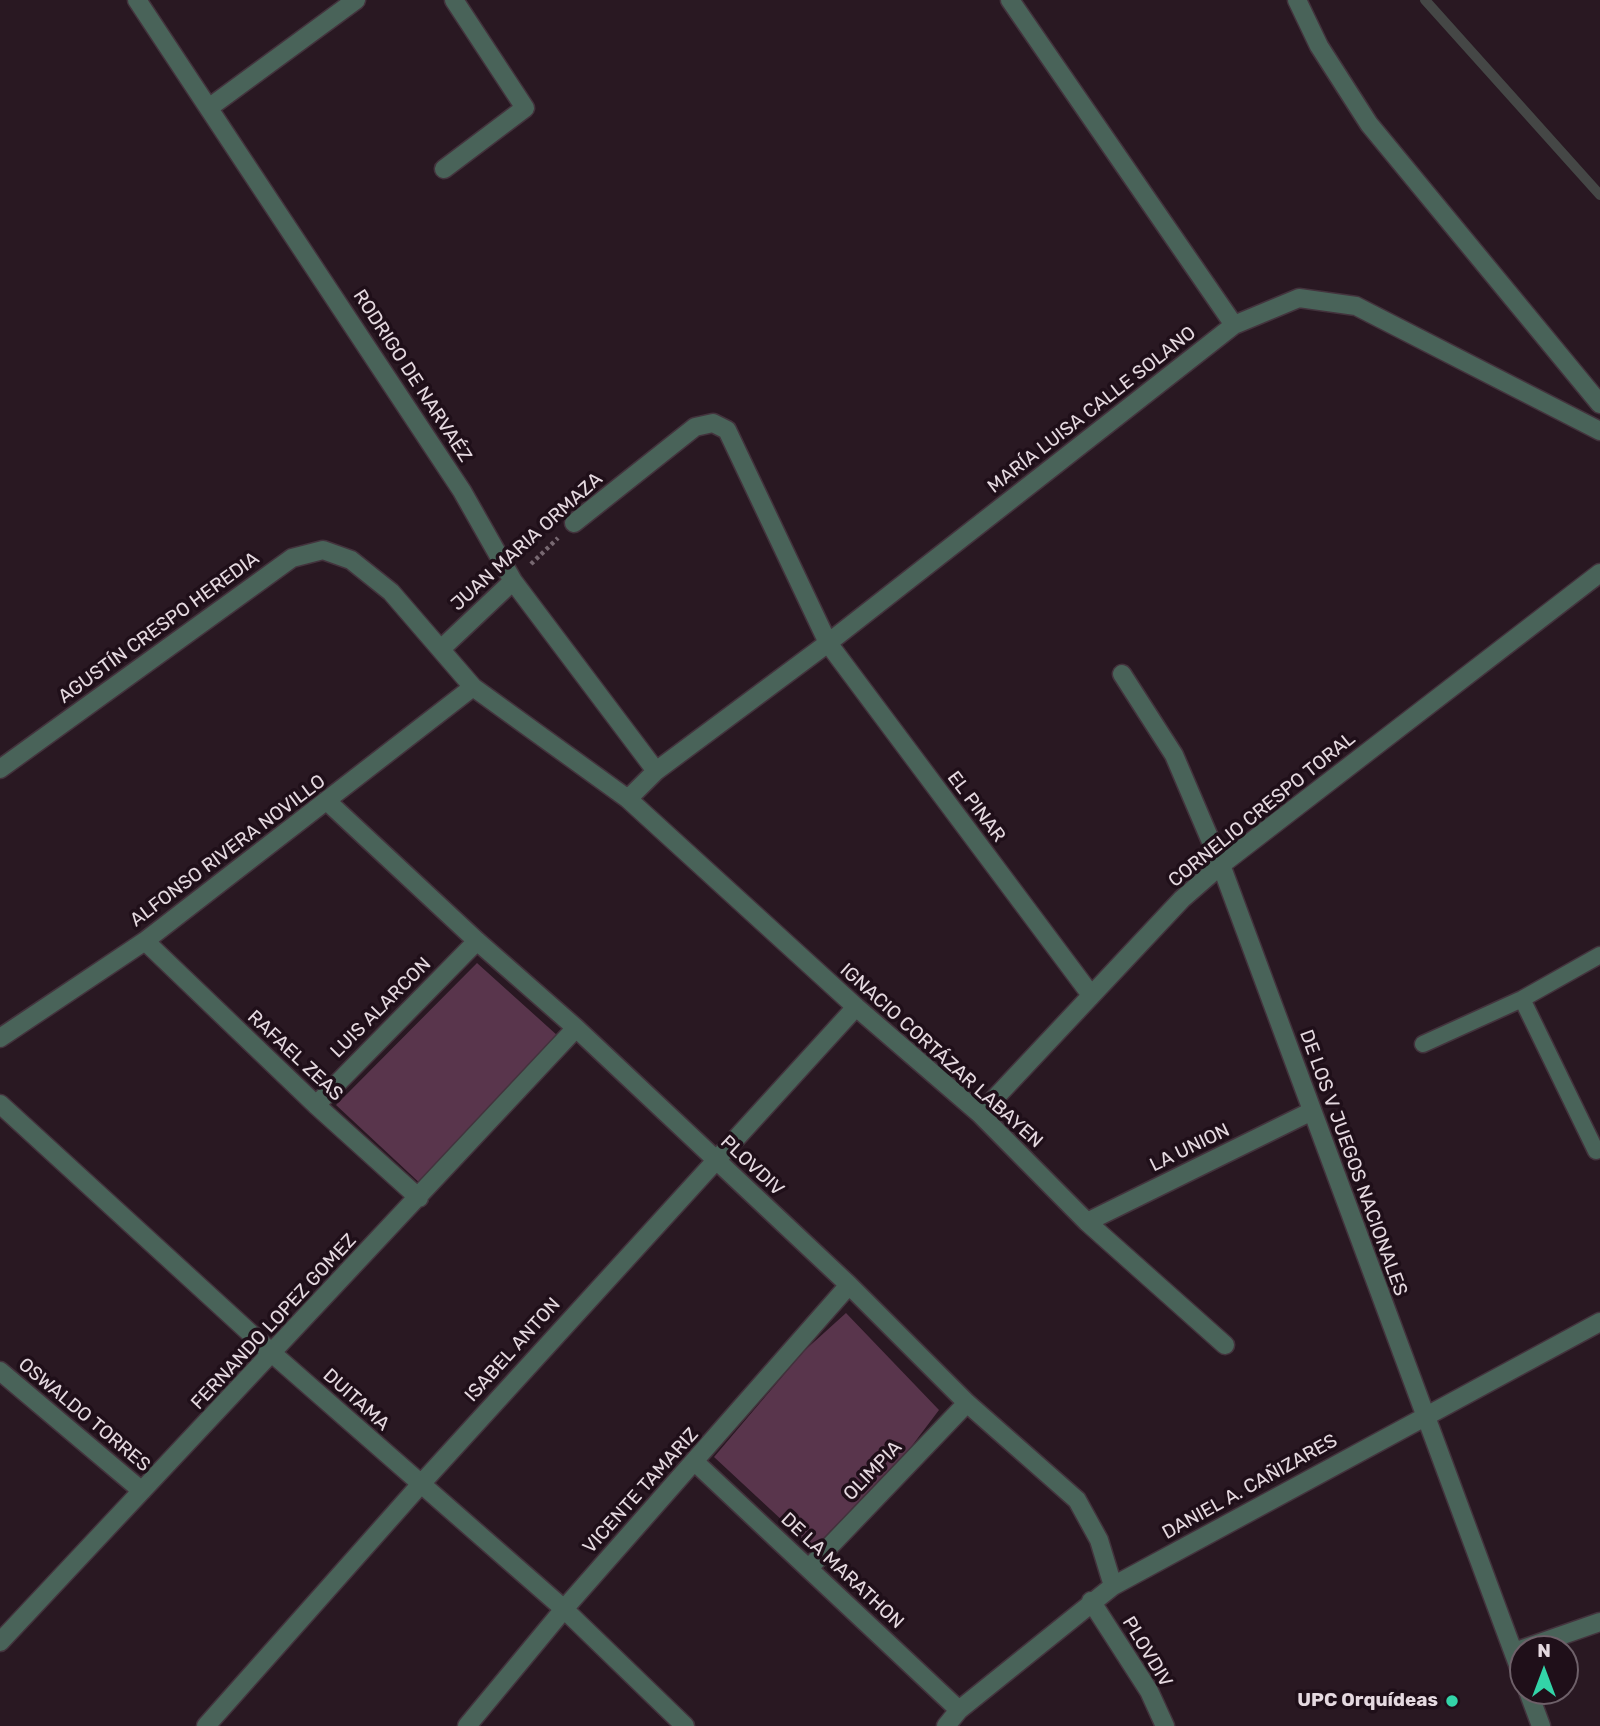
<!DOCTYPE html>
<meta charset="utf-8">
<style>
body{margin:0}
#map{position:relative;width:1600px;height:1726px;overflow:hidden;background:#291822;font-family:Rubik,sans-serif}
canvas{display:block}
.north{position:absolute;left:1509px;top:1635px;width:70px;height:70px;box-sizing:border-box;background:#1f0f19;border:2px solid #6e6069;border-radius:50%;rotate:0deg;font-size:19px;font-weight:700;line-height:28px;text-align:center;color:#e5d9e0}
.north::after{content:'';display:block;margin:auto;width:24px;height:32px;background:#33d4a8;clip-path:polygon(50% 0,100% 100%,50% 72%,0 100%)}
</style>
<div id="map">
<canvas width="1600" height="1726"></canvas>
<div class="north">N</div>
</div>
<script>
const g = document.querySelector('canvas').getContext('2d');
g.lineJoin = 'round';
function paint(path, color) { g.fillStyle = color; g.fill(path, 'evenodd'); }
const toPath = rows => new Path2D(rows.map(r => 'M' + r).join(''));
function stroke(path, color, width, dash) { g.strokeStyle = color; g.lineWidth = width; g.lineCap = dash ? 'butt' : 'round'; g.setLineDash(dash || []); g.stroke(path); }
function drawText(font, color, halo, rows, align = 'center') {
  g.font = font + ' Rubik,sans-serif'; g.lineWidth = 7; g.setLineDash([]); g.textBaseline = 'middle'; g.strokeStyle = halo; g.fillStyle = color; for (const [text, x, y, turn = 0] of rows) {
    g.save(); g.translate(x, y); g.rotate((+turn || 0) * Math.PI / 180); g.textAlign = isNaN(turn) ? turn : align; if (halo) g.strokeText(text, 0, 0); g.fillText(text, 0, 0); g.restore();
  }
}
const green = toPath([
 [477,963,558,1036,521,1073,424,1187,336,1105],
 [846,1313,939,1410,908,1451,813,1549,714,1457,804,1351]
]);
const stream = toPath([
 [1425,0,1600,195]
]);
const path = toPath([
 [531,564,558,538]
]);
const service = toPath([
 [1522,999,1596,1151],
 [1423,1044,1522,999,1600,955]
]);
const minor = toPath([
 [137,0,462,491,513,581,656,771],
 [1010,0,1234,325],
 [1297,0,1319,46,1369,124,1600,404],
 [210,107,356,0],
 [444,169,525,108,454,0],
 [574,523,695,427,713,423,727,430,828,643,1091,995],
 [441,649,513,581],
 [1122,674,1174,755,1221,865,1523,1678],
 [0,769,292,558,323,550,351,560,391,592,473,687,628,799],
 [328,802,477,941,576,1028,849,1285,967,1403,1077,1500,1099,1540,1113,1586],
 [145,941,316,1105,419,1198],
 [0,1038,145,941,473,687],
 [0,1104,273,1354,564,1609,685,1726],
 [316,1105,477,941],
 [980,1114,1182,899,1221,865,1600,573],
 [1087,1222,1312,1111],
 [1225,1345,1087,1222,980,1114,856,1007,628,799,656,771,828,643,1234,325,1299,298,1356,306,1600,431],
 [0,1371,142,1491],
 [695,1462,959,1710],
 [809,1568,967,1403],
 [1091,1601,1149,1691,1165,1726],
 [0,1642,576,1028],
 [1514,1652,1600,1622],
 [1528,1691,1541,1726],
 [206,1726,420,1485,856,1007],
 [467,1726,564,1609,849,1285],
 [946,1726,959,1710,1113,1586,1600,1322]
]);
const markers = [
 [1452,1701,7,"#33d4a8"]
];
const streetNames = [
 ["RODRIGO DE NARVAÉZ",412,376,57],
 ["MARÍA LUISA CALLE SOLANO",1092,410,-38],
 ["JUAN MARIA ORMAZA",527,542,-42],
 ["AGUSTÍN CRESPO HEREDIA",159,628,-36],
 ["EL PINAR",976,807,53],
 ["CORNELIO CRESPO TORAL",1262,810,-39],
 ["ALFONSO RIVERA NOVILLO",228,851,-37],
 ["LUIS ALARCON",381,1008,-45],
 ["RAFAEL ZEAS",295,1056,43],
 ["IGNACIO CORTÁZAR LABAYEN",941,1056,42],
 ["LA UNION",1190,1148,-26],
 ["DE LOS V JUEGOS NACIONALES",1353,1163,70],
 ["PLOVDIV",752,1166,43],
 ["FERNANDO LOPEZ GOMEZ",274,1322,-47],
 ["ISABEL ANTON",513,1350,-48],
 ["DUITAMA",356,1400,42],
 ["OSWALDO TORRES",84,1415,40],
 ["OLIMPIA",873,1471,-46],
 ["DANIEL A. CAÑIZARES",1250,1487,-29],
 ["VICENTE TAMARIZ",641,1491,-48],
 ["DE LA MARATHON",842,1571,43],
 ["PLOVDIV",1147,1652,59]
];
const poiNames = [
 ["UPC Orquídeas",1438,1701]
];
paint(green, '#59354c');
stroke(stream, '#454746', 10);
stroke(service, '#43333d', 19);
stroke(minor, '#43333d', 21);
stroke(path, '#786972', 4.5, [3.5, 3.5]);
stroke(service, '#496359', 16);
stroke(minor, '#496359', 18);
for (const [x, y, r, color] of markers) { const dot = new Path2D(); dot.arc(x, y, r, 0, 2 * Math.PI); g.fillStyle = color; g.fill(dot); stroke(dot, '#1f0f19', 2.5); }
drawText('19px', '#e5d9e0', '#1f0f19', streetNames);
drawText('bold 19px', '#e5d9e0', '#1f0f19', poiNames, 'right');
</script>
